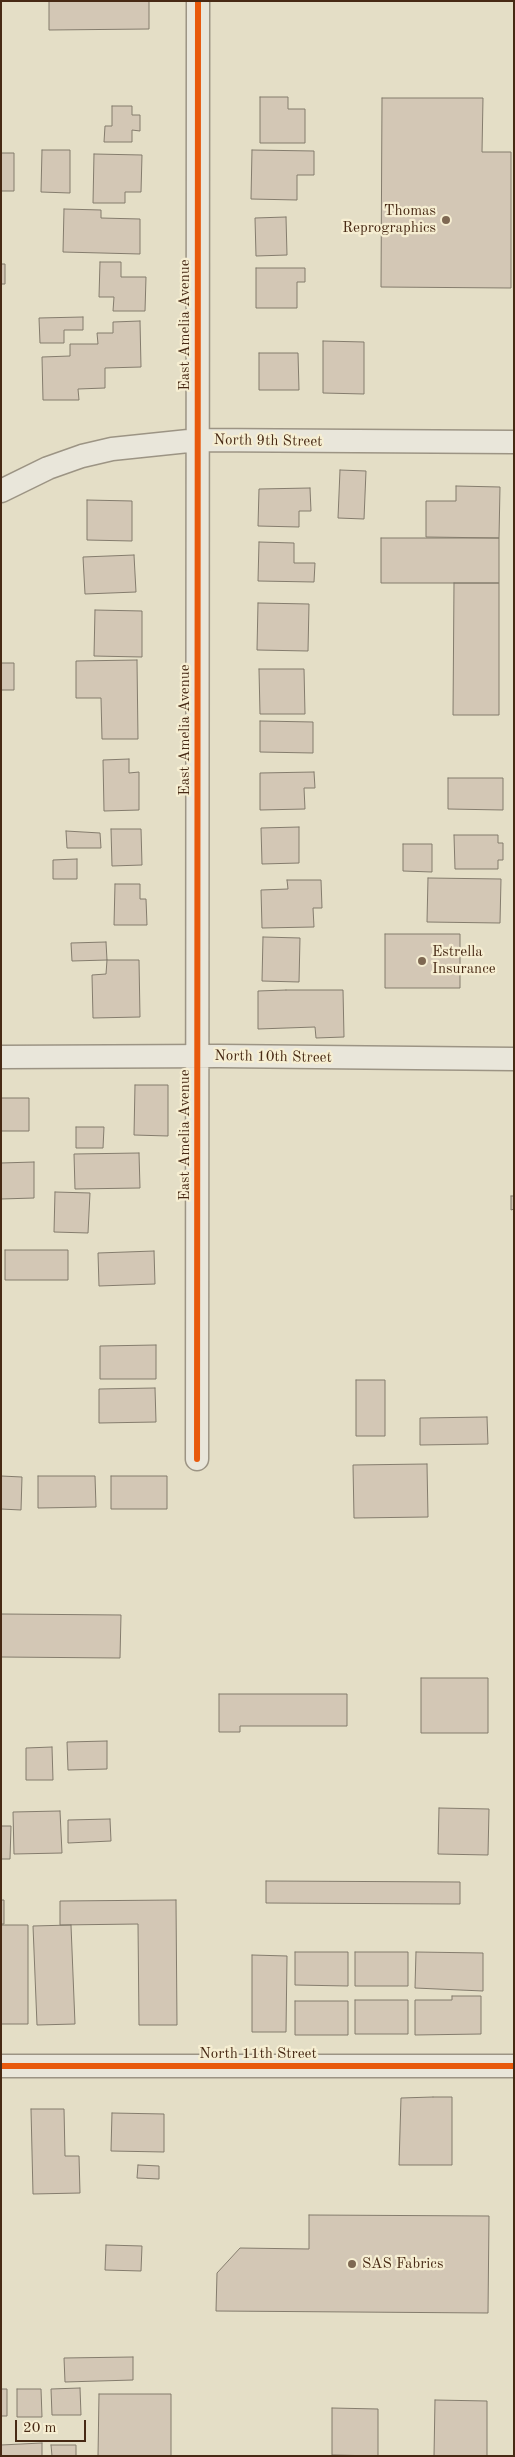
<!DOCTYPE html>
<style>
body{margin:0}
#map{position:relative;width:515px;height:2457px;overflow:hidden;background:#e4dec6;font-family:"Old Standard TT",serif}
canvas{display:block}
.frame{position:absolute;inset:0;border:2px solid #472914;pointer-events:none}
.scale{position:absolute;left:15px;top:2420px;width:71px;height:22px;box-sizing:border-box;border:2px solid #472914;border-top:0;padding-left:6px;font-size:15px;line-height:18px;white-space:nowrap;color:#472914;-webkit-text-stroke:4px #f6eed2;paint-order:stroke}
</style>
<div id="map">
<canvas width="515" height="2457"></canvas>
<div class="frame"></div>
<div class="scale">20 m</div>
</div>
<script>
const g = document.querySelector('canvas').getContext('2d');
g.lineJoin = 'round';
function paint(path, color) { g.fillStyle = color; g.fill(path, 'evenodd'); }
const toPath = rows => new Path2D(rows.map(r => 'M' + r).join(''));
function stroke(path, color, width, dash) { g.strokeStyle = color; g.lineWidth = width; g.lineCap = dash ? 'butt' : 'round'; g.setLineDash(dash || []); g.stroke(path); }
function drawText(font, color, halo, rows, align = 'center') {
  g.font = font + ' "Old Standard TT",serif'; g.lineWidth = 4.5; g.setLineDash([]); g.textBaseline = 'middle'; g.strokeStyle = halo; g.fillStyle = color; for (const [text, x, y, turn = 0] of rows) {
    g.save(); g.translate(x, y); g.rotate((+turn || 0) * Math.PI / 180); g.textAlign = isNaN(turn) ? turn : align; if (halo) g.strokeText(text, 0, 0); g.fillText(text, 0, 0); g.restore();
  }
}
const building = toPath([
 [49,1,149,1,149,29,49,30,49,1],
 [260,97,288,97,288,109,305,109,305,143,260,143,260,97],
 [382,98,483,98,482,152,511,152,511,288,381,287,382,98],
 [112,106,132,106,132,115,140,115,140,131,132,130,132,142,104,142,105,126,112,126,112,106],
 [42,150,70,150,70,193,41,192,42,150],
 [252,150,314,151,314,175,297,175,297,200,251,199,252,150],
 [1,153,14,153,14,191,1,191,1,153],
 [94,154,142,155,141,192,125,192,125,203,93,203,94,154],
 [64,209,101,210,101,218,140,219,140,254,63,252,64,209],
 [286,217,287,255,256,256,255,218,286,217],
 [100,262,121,262,121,277,146,277,145,311,113,311,114,297,99,297,100,262],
 [1,264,5,264,5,284,1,284,1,264],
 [256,268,305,268,305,282,297,282,297,308,256,308,256,268],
 [83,317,83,330,64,330,64,343,40,343,39,318,83,317],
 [140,321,141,367,105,368,105,388,78,389,79,400,43,400,42,357,70,356,70,344,98,344,97,333,113,333,113,322,140,321],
 [323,341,364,342,364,394,323,393,323,341],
 [259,353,298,353,299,390,259,390,259,353],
 [340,470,366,471,364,519,338,518,340,470],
 [456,486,500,487,499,538,426,537,426,501,456,501,456,486],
 [310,488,311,511,299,511,299,527,258,526,259,489,310,488],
 [87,500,132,501,132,541,87,540,87,500],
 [381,538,499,538,499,583,381,583,381,538],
 [259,542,294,543,294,563,315,563,314,582,258,581,259,542],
 [134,555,136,592,85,594,83,557,134,555],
 [454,583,499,583,499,715,453,715,454,583],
 [258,603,309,604,308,651,257,650,258,603],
 [95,610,142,611,142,657,94,656,95,610],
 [137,660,138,739,102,739,101,698,76,698,76,661,137,660],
 [1,663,14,663,14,690,1,690,1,663],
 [259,669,304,669,305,714,260,714,259,669],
 [260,721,313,722,313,753,260,752,260,721],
 [129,759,129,773,139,772,139,810,104,811,103,760,129,759],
 [314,772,315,788,304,788,305,809,260,810,260,773,314,772],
 [448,778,503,778,503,810,448,809,448,778],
 [299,827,299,863,262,864,261,828,299,827],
 [111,829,141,829,142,865,112,866,111,829],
 [66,831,100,833,101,848,67,848,66,831],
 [454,835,498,835,498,843,503,843,503,860,498,860,498,869,455,869,454,835],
 [403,844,432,844,432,872,403,871,403,844],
 [77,859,77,879,53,879,53,860,77,859],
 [428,878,501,879,500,923,427,922,428,878],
 [287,880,321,880,322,908,313,908,314,927,262,928,261,890,288,889,287,880],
 [115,884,140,884,140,899,146,899,147,925,114,925,115,884],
 [385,934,460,934,460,988,385,988,385,934],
 [263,937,300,938,299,982,262,981,263,937],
 [106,942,107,960,72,961,71,943,106,942],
 [107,960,139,960,140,1017,93,1018,92,975,106,974,107,960],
 [286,990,343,990,344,1037,316,1038,315,1027,258,1029,258,991,286,990],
 [135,1085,168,1085,168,1136,134,1135,135,1085],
 [1,1098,29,1098,29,1131,1,1131,1,1098],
 [76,1127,104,1127,103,1148,76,1148,76,1127],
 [139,1153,140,1188,75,1189,74,1154,139,1153],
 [34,1162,34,1198,1,1199,1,1163,34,1162],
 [55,1192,90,1193,88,1233,54,1232,55,1192],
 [511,1196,514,1196,514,1209,511,1210,511,1196],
 [5,1250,68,1250,68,1280,5,1280,5,1250],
 [154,1251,155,1284,99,1286,98,1253,154,1251],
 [156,1345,156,1379,100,1379,100,1346,156,1345],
 [356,1380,385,1380,385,1436,356,1436,356,1380],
 [155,1388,156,1422,99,1423,99,1389,155,1388],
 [487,1417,488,1444,420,1445,420,1418,487,1417],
 [427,1464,428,1517,354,1518,353,1465,427,1464],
 [1,1476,22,1477,21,1510,1,1509,1,1476],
 [38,1476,95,1476,96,1507,38,1508,38,1476],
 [111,1476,167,1476,167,1509,111,1509,111,1476],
 [1,1614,121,1615,120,1658,1,1657,1,1614],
 [421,1678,488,1678,488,1733,421,1733,421,1678],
 [219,1694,347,1694,347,1726,240,1726,240,1732,219,1732,219,1694],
 [107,1741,107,1769,68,1770,67,1742,107,1741],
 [52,1747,53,1780,26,1780,26,1748,52,1747],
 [439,1808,489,1809,488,1855,438,1854,439,1808],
 [60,1811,62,1853,14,1854,13,1812,60,1811],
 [110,1819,111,1841,68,1843,68,1820,110,1819],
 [1,1826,11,1826,10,1859,1,1859,1,1826],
 [266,1881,460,1882,460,1904,266,1903,266,1881],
 [1,1900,4,1900,4,1924,1,1924,1,1900],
 [176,1900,177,2025,139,2025,138,1924,60,1925,60,1901,176,1900],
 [1,1925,28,1925,28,2024,1,2024,1,1925],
 [71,1925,75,2024,37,2025,33,1926,71,1925],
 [295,1952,348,1952,348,1986,295,1985,295,1952],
 [355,1952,408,1952,408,1986,355,1986,355,1952],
 [416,1952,483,1953,483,1991,415,1988,416,1952],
 [252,1955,287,1956,286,2032,252,2032,252,1955],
 [452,1996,481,1996,481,2034,415,2035,415,2000,452,2000,452,1996],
 [355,2000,408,2000,408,2034,355,2034,355,2000],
 [295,2001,348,2001,348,2035,295,2035,295,2001],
 [433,2097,452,2097,452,2165,399,2165,401,2098,433,2097],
 [31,2109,64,2109,65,2156,79,2156,80,2193,33,2194,31,2109],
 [112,2113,164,2114,164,2152,111,2151,112,2113],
 [138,2165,159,2166,159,2179,137,2178,138,2165],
 [309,2215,489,2216,488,2313,216,2311,217,2273,240,2248,309,2249,309,2215],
 [106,2245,142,2246,141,2271,105,2270,106,2245],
 [133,2357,133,2380,65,2382,64,2358,133,2357],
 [80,2388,81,2415,52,2415,51,2389,80,2388],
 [1,2389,7,2389,7,2416,1,2416,1,2389],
 [17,2389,41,2389,42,2417,17,2417,17,2389],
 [99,2394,171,2394,171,2456,98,2456,99,2394],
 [435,2400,487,2401,487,2456,434,2456,435,2400],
 [332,2408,378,2409,378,2456,332,2455,332,2408],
 [42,2443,42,2456,1,2456,1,2445,42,2443],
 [51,2445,76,2445,76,2456,52,2456,51,2445]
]);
const minor = toPath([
 [1,491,48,468,82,456,112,449,198,440,514,442],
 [1,1057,219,1056,514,1059],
 [197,1459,198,1],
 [1,2066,514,2066]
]);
const cycleway = toPath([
 [197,1459,198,1],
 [1,2066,514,2066]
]);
const markers = [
 [446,220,5,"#7e6852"],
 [422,961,5,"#7e6852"],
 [352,2264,5,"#7e6852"]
];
const poiNames = [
 ["Thomas",436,211,"right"],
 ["Reprographics",436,228,"right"],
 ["Estrella",432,952],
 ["Insurance",432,969],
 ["SAS Fabrics",362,2264]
];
const streetNames = [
 ["East Amelia Avenue",185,325,-90],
 ["North 9th Street",268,441,1],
 ["East Amelia Avenue",185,730,-90],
 ["North 10th Street",273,1057,1],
 ["East Amelia Avenue",185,1135,-90],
 ["North 11th Street",258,2054]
];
paint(building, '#d3c7b5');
stroke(building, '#847c6d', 1);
stroke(minor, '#9c9484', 25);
stroke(minor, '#e9e6da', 22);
stroke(cycleway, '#e8590c', 6);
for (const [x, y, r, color] of markers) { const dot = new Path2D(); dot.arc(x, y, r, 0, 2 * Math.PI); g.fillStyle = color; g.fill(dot); stroke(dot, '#f6eed2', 2); }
drawText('15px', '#472914', '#f6eed2', poiNames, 'left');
drawText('15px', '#472914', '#f6eed2', streetNames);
</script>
